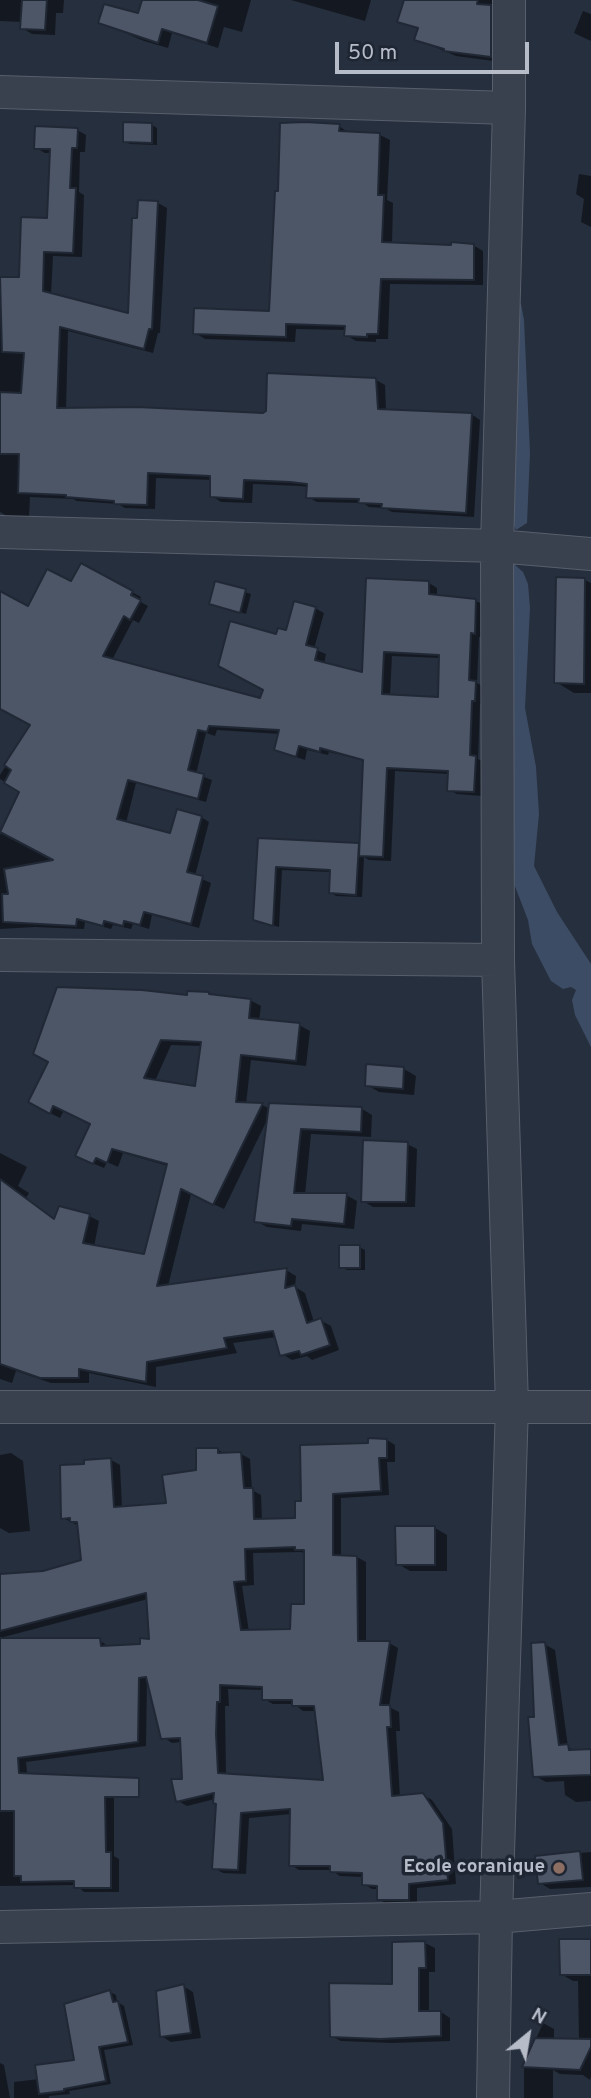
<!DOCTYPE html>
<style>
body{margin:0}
#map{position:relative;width:591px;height:2098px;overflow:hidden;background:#262f3e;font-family:Overpass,sans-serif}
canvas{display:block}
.north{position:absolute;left:493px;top:2000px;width:70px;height:70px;-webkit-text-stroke:5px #1f2633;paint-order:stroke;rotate:30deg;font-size:19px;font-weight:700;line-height:28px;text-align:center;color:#b7bcc9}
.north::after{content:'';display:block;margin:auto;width:24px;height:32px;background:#b7bcc9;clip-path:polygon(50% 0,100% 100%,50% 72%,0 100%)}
.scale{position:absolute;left:335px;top:42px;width:194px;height:32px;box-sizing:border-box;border:4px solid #b7bcc9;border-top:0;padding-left:9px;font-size:21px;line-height:24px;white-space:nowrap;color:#b7bcc9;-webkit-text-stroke:5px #1f2633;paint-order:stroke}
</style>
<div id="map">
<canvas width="591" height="2098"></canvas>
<div class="north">N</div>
<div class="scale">50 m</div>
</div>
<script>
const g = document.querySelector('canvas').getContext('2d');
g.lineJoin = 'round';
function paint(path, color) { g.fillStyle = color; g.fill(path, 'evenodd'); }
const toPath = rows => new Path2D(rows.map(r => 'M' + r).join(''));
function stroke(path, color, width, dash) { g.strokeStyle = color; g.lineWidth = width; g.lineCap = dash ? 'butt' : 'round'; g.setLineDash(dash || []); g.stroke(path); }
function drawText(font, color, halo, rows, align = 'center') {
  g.font = font + ' Overpass,sans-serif'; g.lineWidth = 7; g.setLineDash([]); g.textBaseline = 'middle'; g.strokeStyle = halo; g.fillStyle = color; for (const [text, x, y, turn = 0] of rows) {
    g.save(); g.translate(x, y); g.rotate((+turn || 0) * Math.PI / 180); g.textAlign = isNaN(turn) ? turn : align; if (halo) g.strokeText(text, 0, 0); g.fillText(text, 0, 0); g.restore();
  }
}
const water = toPath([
 [513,297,521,304,524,320,530,453,527,523,516,530,508,513],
 [514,564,523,572,528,584,530,608,525,708,536,767,539,814,534,866,557,912,591,964,591,1047,575,1015,572,1000,576,990,571,987,563,989,551,981,532,944,528,920,511,876,506,721,513,643,508,596,508,570]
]);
const shadow = toPath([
 [0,0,64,0,63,13,56,13,55,35,32,34,22,28,22,22,0,21],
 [144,0,251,0,242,32,224,27,218,48,172,33,168,48,144,41,100,22,139,15],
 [291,0,371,0,365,21],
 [405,0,493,0,491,8,501,13,501,62,456,56,416,39,419,29,399,21],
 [583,11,591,14,591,41,574,33],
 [152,125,157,128,157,145,130,144,124,141],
 [339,126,349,133,380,135,390,140,387,200,393,203,392,244,453,247,473,245,483,251,483,285,390,284,388,339,376,339,376,342,356,341,346,335,346,330,296,329,295,342,205,339,195,333,271,312],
 [77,130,86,135,85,152,80,152,79,192,84,195,82,257,53,256,51,295,129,315,139,220,158,203,167,208,160,333,158,333,153,353,68,331,66,410,263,414,376,380,385,385,386,411,471,414,480,420,474,517,392,512,385,508,369,507,363,503,317,502,308,497,309,487,300,486,253,484,252,503,221,502,212,496,212,480,156,478,155,509,125,508,118,504,77,501,73,499,30,497,29,517,7,516,0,512,0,278,20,279,48,220,51,153,45,153,36,148],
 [579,174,591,176,591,227,581,222,584,199,576,194],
 [82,565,141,597,139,601,148,606,139,623,133,620,112,660,261,700,277,636,287,632,315,608,324,613,314,649,326,654,324,664,363,674,429,583,437,588,437,597,476,601,484,605,483,637,479,637,477,683,484,687,483,705,480,704,478,759,484,762,482,796,457,794,449,790,450,774,395,771,391,861,369,860,364,857,362,897,336,896,330,892,331,872,282,870,279,927,261,922,259,840,361,846,365,761,329,752,328,755,307,750,305,760,276,750,280,734,217,730,215,736,206,733,196,774,212,780,206,802,136,783,126,823,172,835,201,817,209,822,195,876,211,883,199,928,152,915,149,929,133,924,131,929,113,925,111,929,85,922,84,929,35,927,0,929,0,835,21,791,0,779,0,775,32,724,0,708,0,592,28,608,72,583],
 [392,656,441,658,439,699,390,696],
 [585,580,591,583,591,693,574,693,556,682],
 [216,583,251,594,246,614,211,603],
 [250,1000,261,1006,259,1021,299,1025,310,1031,306,1066,251,1060,246,1104,262,1105,270,1109,362,1109,372,1115,371,1137,311,1134,305,1195,346,1195,357,1201,354,1229,302,1224,301,1231,267,1227,256,1221,268,1118,224,1209,191,1194,168,1286,286,1270,296,1276,295,1287,305,1293,314,1322,320,1320,331,1326,339,1350,312,1360,307,1356,292,1360,282,1354,277,1337,233,1343,237,1353,156,1367,156,1387,89,1373,89,1383,51,1383,16,1371,12,1383,0,1379,0,1153,27,1167,18,1186,29,1193,26,1198,55,1220,89,1216,99,1221,94,1247,146,1256,168,1166,123,1153,118,1167,107,1162,104,1168,87,1161,92,1124,64,1110,60,1118,40,1108,50,1062],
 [171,1045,202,1046,196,1088,155,1081],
 [404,1069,416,1076,414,1095,379,1092,367,1085],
 [407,1144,417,1149,415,1207,373,1207,363,1201],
 [359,1247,365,1250,365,1270,347,1270,341,1267],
 [387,1440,395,1445,395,1462,387,1462,389,1495,341,1498,341,1557,357,1557,366,1562,366,1643,389,1643,398,1648,389,1707,399,1712,400,1731,396,1731,400,1797,423,1795,432,1800,452,1829,456,1884,417,1888,417,1904,388,1905,379,1899,379,1889,372,1889,364,1884,364,1877,340,1876,331,1870,299,1870,291,1865,291,1814,249,1818,246,1874,223,1873,214,1868,218,1804,215,1799,187,1806,178,1801,184,1781,182,1742,172,1743,163,1737,147,1678,146,1746,26,1762,28,1781,114,1785,114,1856,119,1859,119,1892,84,1892,76,1885,0,1886,0,1576,43,1573,83,1561,79,1526,63,1518,86,1465,111,1460,120,1465,122,1508,168,1504,218,1450,226,1454,241,1454,250,1459,252,1490,261,1495,262,1521,297,1520,303,1502,369,1445],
 [301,1552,306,1554,306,1606,292,1630,249,1632,242,1586,254,1585,253,1553],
 [148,1599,151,1640,142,1645,109,1647,99,1640,0,1638],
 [228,1689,264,1690,264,1699,273,1704,294,1704,303,1711,316,1711,325,1782,226,1775,225,1706,229,1706],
 [11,1453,23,1461,30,1531,9,1533,0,1528,0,1455],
 [435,1528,447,1535,447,1571,410,1571,398,1564],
 [544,1644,555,1650,568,1747,577,1752,591,1750,591,1801,576,1802,565,1795,564,1781,546,1782,535,1776],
 [591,1852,591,1887,550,1889,540,1883,537,1857],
 [591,1941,591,2077,590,2080,583,2075,560,2074,553,2070,553,2098,524,2098,524,2066,543,2023,554,2029,554,2040,579,2041,578,1981,573,1981,561,1974],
 [425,1943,435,1948,435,1972,429,1972,429,2012,441,2012,450,2018,450,2041,392,2043,341,2041,331,2036,394,1986],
 [183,1986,193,1992,201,2038,171,2042,161,2036],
 [110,1992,116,1995,117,2002,124,2006,133,2045,104,2050,111,2084,69,2091,70,2094,49,2096,49,2098,14,2098,14,2082,39,2079,76,2061],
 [0,2063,4,2065,10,2098,0,2098]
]);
const building = toPath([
 [22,0,47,0,45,30,20,29,22,0],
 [142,0,198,0,218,6,207,43,162,29,158,43,98,23,104,4,138,13,142,0],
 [404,0,478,0,477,4,491,5,491,57,443,51,444,49,414,40,418,28,397,22,404,0],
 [123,122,152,123,152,143,123,142,123,122],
 [305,122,340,124,339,131,380,133,378,195,384,195,382,242,451,245,451,242,474,244,474,280,381,279,378,334,367,334,367,337,344,336,345,326,286,324,286,337,193,334,194,308,269,311,275,191,278,191,280,123,305,122],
 [35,126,78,128,77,148,72,148,70,188,76,188,73,253,44,252,43,291,128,313,132,218,137,218,138,200,158,201,152,329,149,329,144,349,60,327,57,408,137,407,263,413,266,411,267,373,376,378,378,409,472,413,466,513,381,508,382,504,358,503,359,499,306,498,307,484,290,482,244,480,243,499,210,497,210,476,148,473,147,505,114,504,114,501,66,497,66,495,18,493,19,454,0,454,0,392,21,393,24,353,2,352,0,277,19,277,21,217,47,218,50,149,34,149,35,126],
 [81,563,133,591,131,595,141,600,130,620,124,616,103,656,260,698,263,690,218,666,230,621,276,634,278,628,286,630,294,601,316,607,306,645,318,648,315,660,362,672,366,578,429,581,429,594,476,599,475,634,471,633,469,680,476,681,475,701,472,701,470,755,476,756,474,792,447,791,448,771,387,768,383,857,359,856,363,760,320,748,320,752,299,746,296,757,274,750,279,730,209,726,207,732,198,730,188,770,204,774,198,799,128,780,117,819,170,833,177,809,202,816,187,872,203,876,191,924,144,912,140,925,124,921,123,926,104,921,103,926,77,919,76,926,3,922,2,894,8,894,4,869,53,860,0,832,19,792,4,783,11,770,4,765,30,725,0,709,0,591,28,606,47,569,71,581,81,563],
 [384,652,439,655,438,697,382,694,384,652],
 [556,577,585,578,584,684,554,683,556,577],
 [215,581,246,589,240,613,209,604,215,581],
 [258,838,359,843,356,895,329,893,330,870,276,867,273,926,253,920,258,838],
 [57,987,142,990,187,995,187,991,209,992,209,994,251,999,249,1018,300,1023,296,1061,241,1055,236,1102,263,1103,213,1205,181,1189,157,1286,287,1268,285,1288,295,1285,307,1323,321,1318,330,1345,301,1355,299,1351,280,1356,273,1331,224,1338,227,1348,147,1362,146,1382,79,1369,79,1378,40,1378,0,1364,0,1179,54,1219,59,1206,90,1214,83,1243,144,1254,167,1164,112,1149,107,1163,96,1158,93,1164,75,1156,90,1124,53,1106,50,1114,28,1102,48,1062,33,1054,57,987],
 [161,1040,201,1042,195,1086,144,1078,161,1040],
 [366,1064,404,1067,403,1089,365,1086,366,1064],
 [269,1103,362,1107,361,1132,301,1129,294,1193,347,1193,344,1224,292,1219,291,1226,254,1222,269,1103],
 [363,1140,408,1142,406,1202,361,1202,363,1140],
 [339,1245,360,1245,360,1268,339,1268,339,1245],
 [368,1438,387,1439,387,1458,379,1458,381,1491,333,1494,333,1555,357,1556,358,1641,390,1641,380,1705,390,1705,391,1727,387,1727,392,1796,423,1793,443,1823,448,1880,409,1884,409,1900,377,1900,377,1886,362,1885,362,1873,330,1872,330,1866,289,1866,290,1809,241,1813,238,1870,212,1869,216,1804,213,1803,214,1793,176,1802,171,1779,182,1779,180,1738,161,1739,146,1677,139,1678,138,1742,18,1758,19,1773,139,1778,139,1797,105,1797,106,1852,111,1852,111,1888,74,1888,74,1881,21,1882,21,1876,14,1876,14,1811,0,1811,0,1638,100,1638,101,1646,140,1644,140,1638,149,1639,146,1593,0,1631,0,1574,43,1571,81,1560,77,1522,70,1522,70,1518,61,1519,60,1465,84,1464,84,1460,111,1458,114,1507,166,1503,162,1475,196,1470,196,1448,218,1448,218,1453,241,1452,244,1488,253,1488,254,1519,295,1518,295,1501,301,1501,300,1445,368,1443,368,1438],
 [295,1547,295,1550,304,1550,304,1604,291,1604,290,1629,241,1630,234,1582,246,1581,245,1549,295,1547],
 [220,1685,262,1687,262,1700,292,1700,292,1706,314,1706,323,1780,218,1773,216,1734,217,1702,220,1702,220,1685],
 [395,1526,435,1526,435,1565,396,1565,395,1526],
 [545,1642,559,1745,568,1744,569,1750,591,1749,591,1775,533,1777,528,1717,534,1717,531,1643,545,1642],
 [580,1851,583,1880,538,1884,535,1856,580,1851],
 [559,1939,591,1939,591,1975,560,1975,559,1939],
 [425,1941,426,1968,419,1968,419,2011,441,2011,441,2036,381,2039,330,2037,329,1983,392,1984,392,1942,425,1941],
 [184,1984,191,2033,160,2037,156,1991,184,1984],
 [110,1990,113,2002,118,2001,128,2042,99,2047,106,2081,64,2089,64,2091,39,2094,35,2065,74,2060,64,2004,110,1990],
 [535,2038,591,2039,591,2047,580,2070,522,2067,535,2038]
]);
const street = toPath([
 [0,92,509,108],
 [0,532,497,546,591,554],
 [0,955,498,960],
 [0,1407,591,1407],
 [0,1927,496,1917,591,1909],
 [493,2098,496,1917,512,1405,498,960,497,546,509,108,509,0]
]);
const markers = [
 [559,1868,7,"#8d6e63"]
];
const poiNames = [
 ["Ecole coranique",545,1868]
];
paint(water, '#3d4c65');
paint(shadow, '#0007');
paint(building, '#4d5667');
stroke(building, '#212835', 2);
stroke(street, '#585f6c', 34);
stroke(street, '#3a414e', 32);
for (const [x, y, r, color] of markers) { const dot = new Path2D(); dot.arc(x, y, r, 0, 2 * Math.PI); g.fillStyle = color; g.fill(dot); stroke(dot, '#1f2633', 2.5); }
drawText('bold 19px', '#b7bcc9', '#1f2633', poiNames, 'right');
</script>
